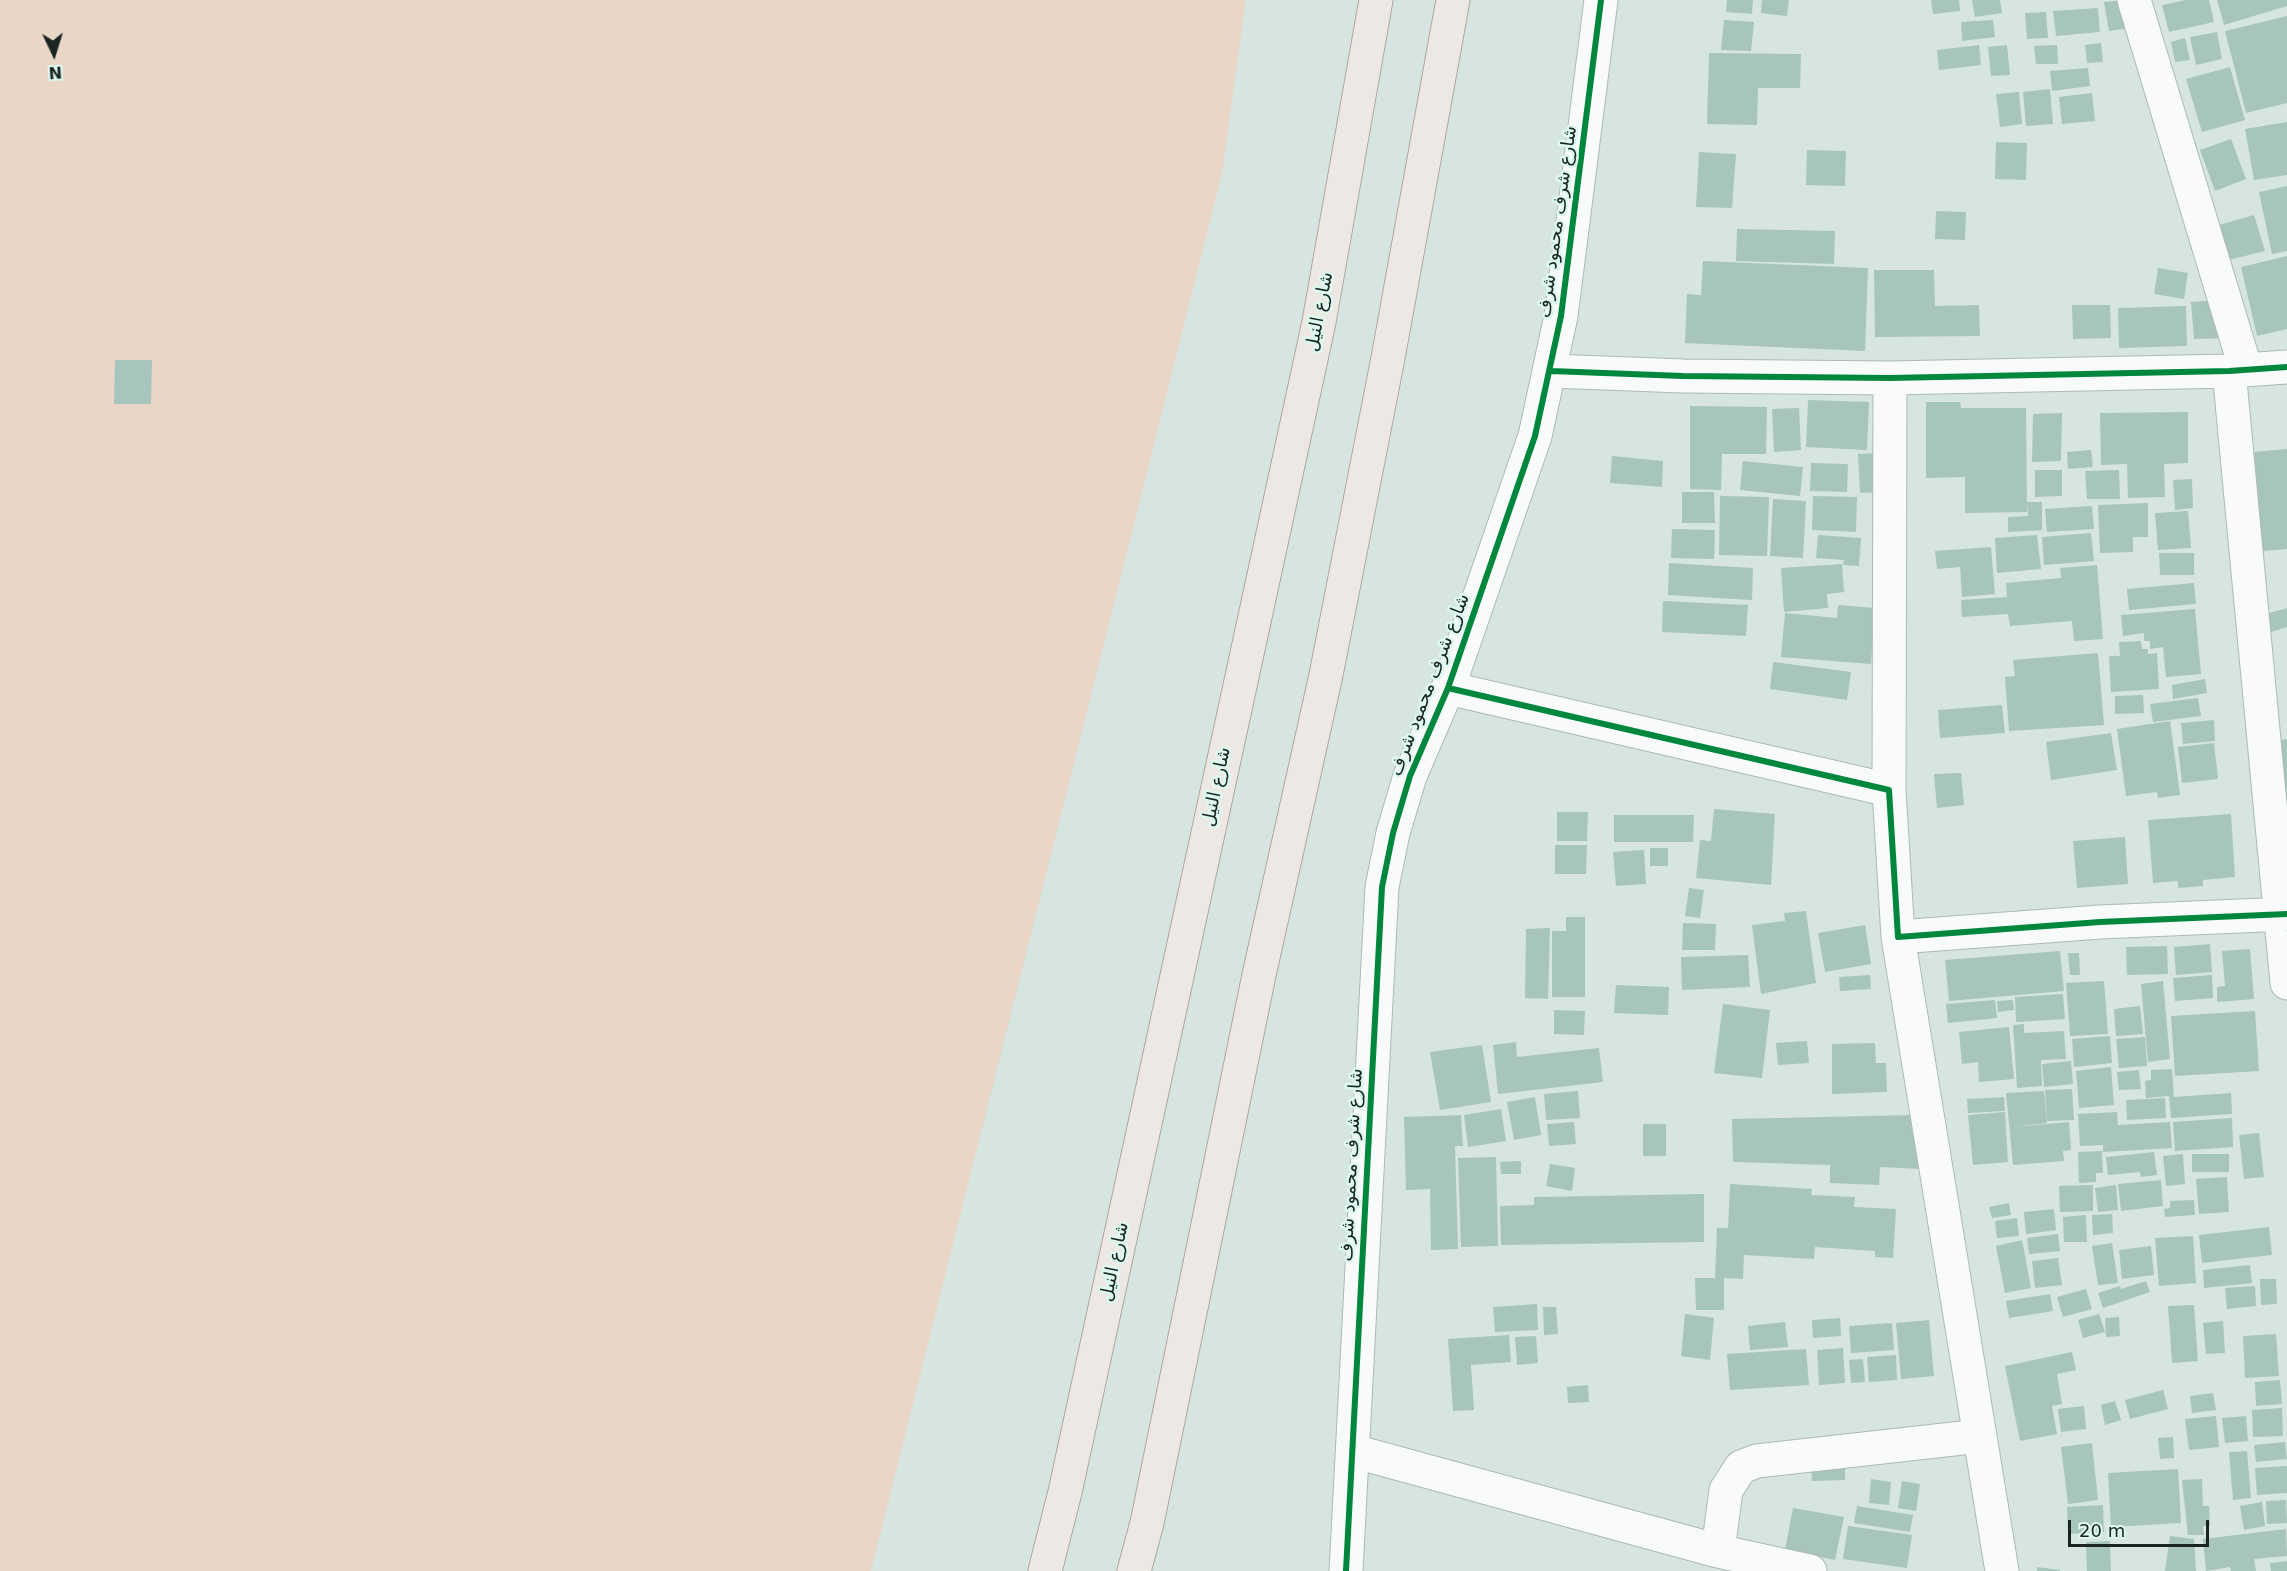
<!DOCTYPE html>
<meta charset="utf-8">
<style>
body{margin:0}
#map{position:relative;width:2287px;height:1571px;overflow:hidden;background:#d6e5e0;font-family:"DejaVu Sans",sans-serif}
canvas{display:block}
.north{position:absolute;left:24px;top:24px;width:60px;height:60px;-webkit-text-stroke:4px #ddf9ef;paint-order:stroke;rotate:176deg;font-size:16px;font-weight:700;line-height:24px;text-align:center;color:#1a2421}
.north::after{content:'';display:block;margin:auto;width:21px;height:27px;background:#1a2421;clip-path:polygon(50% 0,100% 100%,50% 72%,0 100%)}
.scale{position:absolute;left:2068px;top:1520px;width:141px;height:27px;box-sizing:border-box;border:3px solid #1a2421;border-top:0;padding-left:8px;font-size:18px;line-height:21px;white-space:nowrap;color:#1a2421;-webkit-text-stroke:4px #ddf9ef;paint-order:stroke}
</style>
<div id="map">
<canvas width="2287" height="1571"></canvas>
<div class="north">N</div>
<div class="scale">20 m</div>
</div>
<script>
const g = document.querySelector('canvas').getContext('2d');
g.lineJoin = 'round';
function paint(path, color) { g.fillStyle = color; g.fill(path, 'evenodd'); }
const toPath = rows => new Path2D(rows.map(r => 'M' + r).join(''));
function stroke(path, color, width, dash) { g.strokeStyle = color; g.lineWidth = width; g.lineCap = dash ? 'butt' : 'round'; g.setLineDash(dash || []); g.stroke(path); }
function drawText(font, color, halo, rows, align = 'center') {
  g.font = font + ' "DejaVu Sans","Noto Naskh Arabic",sans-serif'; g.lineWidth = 5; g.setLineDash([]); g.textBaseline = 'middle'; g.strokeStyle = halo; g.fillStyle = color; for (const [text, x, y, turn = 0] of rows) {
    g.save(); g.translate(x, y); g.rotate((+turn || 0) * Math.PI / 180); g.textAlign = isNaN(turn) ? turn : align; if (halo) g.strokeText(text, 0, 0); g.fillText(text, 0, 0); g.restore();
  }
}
const green = toPath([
 [0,0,1246,0,1222,174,871,1571,0,1571]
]);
const building = toPath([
 [1727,0,1753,0,1752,14,1726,12],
 [1762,0,1789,0,1787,16,1761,13],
 [1931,0,1959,0,1960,11,1933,14],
 [1972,0,2000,0,2002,13,1975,17],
 [2127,0,2131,28,2109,31,2104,2],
 [2186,0,2209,0,2214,22,2169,32,2162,5],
 [2217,0,2287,0,2287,6,2224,25],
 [2098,8,2100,32,2056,36,2053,11],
 [2046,12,2048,38,2027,39,2025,13],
 [2287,16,2287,103,2246,113,2225,31],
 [1724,20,1754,22,1751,51,1721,50],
 [1993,20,1995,37,1962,41,1961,22],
 [2217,32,2222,59,2196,65,2190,37],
 [2185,38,2190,60,2175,62,2171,42],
 [2101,43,2103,62,2087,63,2085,45],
 [1979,45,1981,65,1939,70,1937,50],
 [2007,45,2010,75,1991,76,1988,47],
 [2057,45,2058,64,2036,64,2034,46],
 [1709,53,1801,54,1800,88,1758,88,1757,125,1707,124],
 [2230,67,2245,120,2202,132,2186,79],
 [2088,68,2090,86,2052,91,2050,71],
 [2050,89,2053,124,2026,126,2023,92],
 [2019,92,2022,124,2000,127,1996,94],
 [2092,93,2095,121,2062,124,2059,97],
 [2287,122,2287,175,2254,180,2245,129],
 [2231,139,2246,179,2215,191,2200,150],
 [1996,142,2027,143,2026,180,1995,179],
 [1807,150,1846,151,1845,186,1806,185],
 [1699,152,1736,154,1732,208,1696,207],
 [2287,186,2287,251,2272,254,2259,192],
 [1936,211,1966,212,1965,240,1935,239],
 [2254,215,2265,251,2229,260,2219,225],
 [1737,229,1835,231,1834,264,1736,261],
 [2287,256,2287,329,2257,336,2241,267],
 [1703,261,1868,268,1865,351,1685,343,1687,294,1701,295],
 [2158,268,2188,273,2184,299,2154,294],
 [1874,270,1934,270,1935,306,1979,305,1980,336,1875,337],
 [2219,300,2231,338,2194,339,2191,302],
 [2072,305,2110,305,2111,338,2073,339],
 [2186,306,2187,346,2119,348,2118,308],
 [115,360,152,360,151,404,114,404],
 [1808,400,1869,402,1867,450,1806,447],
 [1926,402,1960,402,1961,408,2026,408,2027,512,1965,513,1965,477,1926,478],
 [1690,406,1767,407,1766,454,1722,454,1721,490,1690,489],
 [1799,408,1801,450,1774,452,1772,409],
 [2188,412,2188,463,2164,464,2165,497,2128,498,2127,464,2101,465,2100,413],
 [2062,413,2061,461,2032,462,2033,414],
 [2287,449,2287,549,2263,551,2254,452],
 [2091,450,2093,467,2068,469,2067,452],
 [1877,453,1879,492,1860,493,1858,454],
 [1612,456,1663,461,1662,487,1610,483],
 [1743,461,1803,467,1800,496,1740,490],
 [1811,463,1848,464,1847,492,1810,491],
 [2035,470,2062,470,2062,496,2035,497],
 [2119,470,2120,499,2087,499,2085,471],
 [2192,479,2193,508,2175,510,2173,480],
 [1682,492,1714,492,1715,523,1682,523],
 [1720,496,1769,497,1767,556,1719,555],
 [1813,496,1857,497,1856,532,1812,530],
 [1773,499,1806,501,1803,558,1770,556],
 [2027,502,2042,502,2042,530,2008,532,2008,517,2028,516],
 [2148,503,2148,537,2133,537,2133,552,2100,553,2098,505],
 [2092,506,2094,529,2047,532,2045,509],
 [2188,511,2191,548,2158,550,2155,513],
 [1672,529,1715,530,1714,559,1671,558],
 [2091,533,2094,561,2044,565,2042,537],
 [1818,535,1861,538,1859,566,1843,565,1844,560,1816,558],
 [2037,535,2041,569,1997,573,1995,538],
 [1991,547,1995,594,1962,597,1960,567,1937,569,1935,551],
 [2159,553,2194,553,2194,575,2160,575],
 [1669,563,1753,568,1752,600,1668,595],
 [1842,564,1844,592,1827,594,1828,608,1784,612,1781,568],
 [2097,565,2103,639,2074,641,2072,621,2010,626,2008,614,1962,617,1961,600,2007,597,2006,583,2061,578,2060,568],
 [2194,583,2196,604,2129,610,2127,589],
 [1663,601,1748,605,1746,636,1662,632],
 [1838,605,1875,608,1871,664,1781,657,1785,613,1837,618],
 [2287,608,2287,627,2271,632,2266,614],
 [2195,609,2201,674,2166,677,2163,647,2150,649,2150,641,2144,641,2144,633,2123,636,2121,615],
 [2141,641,2142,649,2148,649,2148,654,2157,653,2159,689,2111,692,2109,656,2120,656,2119,642],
 [2098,653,2104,725,2009,731,2005,677,2015,676,2013,660],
 [1773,662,1851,672,1847,700,1770,689],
 [2205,679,2207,693,2173,699,2172,685],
 [2143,695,2144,713,2115,714,2115,696],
 [2198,698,2201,716,2153,722,2150,704],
 [2002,705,2005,733,1940,738,1938,710],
 [2214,720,2215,741,2183,744,2181,723],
 [2170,721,2180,795,2158,798,2157,792,2126,796,2117,729],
 [2111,733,2117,770,2051,780,2046,742],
 [2287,739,2287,800,2286,800,2276,741],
 [2214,743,2218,779,2182,783,2178,747],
 [1961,773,1964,805,1937,808,1934,774],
 [1714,809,1775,814,1771,885,1696,878,1700,840,1711,841],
 [1557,812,1588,812,1587,841,1557,841],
 [2231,814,2235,877,2203,880,2203,886,2178,888,2178,881,2153,883,2148,820],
 [1614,815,1694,815,1693,842,1614,842],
 [2125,837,2128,884,2077,888,2073,841],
 [1555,845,1587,845,1586,874,1555,874],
 [1650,848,1668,848,1668,866,1650,866],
 [1644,850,1646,884,1616,886,1613,852],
 [1689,888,1704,890,1700,918,1685,916],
 [1806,911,1816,983,1761,994,1752,925,1785,921,1784,913],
 [1566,917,1585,917,1585,997,1552,997,1552,931,1566,931],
 [1683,923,1716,924,1715,950,1682,950],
 [1865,925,1871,964,1825,972,1818,933],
 [1550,928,1548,999,1525,998,1526,929],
 [2210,944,2212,972,2176,975,2174,947],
 [2167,946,2168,974,2127,975,2126,947],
 [2250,949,2254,999,2217,1002,2217,987,2225,986,2222,951],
 [2060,951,2064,991,1949,1001,1945,960],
 [2068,953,2079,953,2080,975,2070,975],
 [1748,955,1750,987,1682,990,1681,957],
 [1870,975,1871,989,1840,991,1839,977],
 [2212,975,2213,998,2175,1001,2173,978],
 [2104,981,2108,1034,2070,1036,2066,983],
 [2163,981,2170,1059,2148,1062,2141,984],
 [1616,985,1669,987,1668,1015,1614,1013],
 [2063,994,2065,1019,2016,1022,2015,997],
 [1995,1000,1997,1018,1948,1023,1946,1004],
 [2013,1000,2014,1010,1998,1012,1997,1001],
 [1723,1004,1770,1010,1762,1078,1714,1073],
 [2140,1006,2143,1034,2116,1036,2114,1009],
 [1554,1010,1585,1011,1584,1035,1554,1034],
 [2255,1011,2259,1071,2175,1076,2171,1016],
 [2024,1024,2024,1033,2064,1031,2066,1059,2041,1060,2042,1086,2017,1088,2013,1025],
 [2009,1027,2014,1079,1979,1082,1978,1062,1962,1064,1959,1032],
 [2110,1036,2112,1063,2074,1067,2072,1039],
 [2145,1037,2147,1066,2119,1068,2116,1039],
 [1807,1041,1809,1063,1778,1065,1776,1043],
 [1516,1042,1517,1057,1599,1048,1603,1082,1498,1094,1493,1045],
 [1875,1043,1876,1063,1886,1063,1887,1092,1832,1094,1832,1044],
 [1482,1045,1491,1102,1440,1110,1430,1052],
 [2071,1061,2073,1084,2044,1087,2042,1064],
 [2111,1067,2114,1105,2079,1108,2076,1071],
 [2172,1069,2174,1097,2231,1093,2232,1114,2171,1118,2169,1096,2146,1098,2145,1081,2151,1080,2151,1070],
 [2139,1070,2141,1089,2119,1090,2117,1072],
 [2072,1089,2074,1120,2047,1121,2045,1090],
 [1578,1091,1580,1118,1546,1120,1544,1094],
 [2044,1091,2047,1123,2014,1127,2069,1122,2071,1150,2063,1151,2064,1161,2013,1165,2006,1093],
 [1535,1097,1541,1135,1514,1140,1507,1102],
 [2004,1097,2005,1111,1968,1113,1967,1099],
 [2165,1098,2166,1118,2127,1120,2126,1100],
 [1501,1109,1506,1141,1468,1147,1464,1115],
 [2005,1112,2008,1162,1973,1165,1968,1115],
 [2117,1112,2118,1125,2170,1122,2172,1148,2103,1152,2103,1145,2080,1146,2078,1114],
 [1461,1115,1463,1146,1455,1146,1458,1249,1431,1250,1430,1189,1406,1190,1404,1117],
 [1914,1115,1921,1169,1880,1167,1879,1185,1830,1183,1830,1165,1733,1162,1732,1119],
 [2232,1118,2233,1147,2175,1151,2173,1122],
 [1574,1122,1576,1144,1549,1146,1547,1124],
 [1643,1124,1666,1124,1666,1156,1643,1156],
 [2259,1133,2264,1177,2244,1179,2239,1135],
 [2102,1151,2103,1173,2096,1173,2096,1182,2079,1183,2078,1152],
 [2154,1152,2157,1175,2141,1177,2140,1172,2108,1175,2106,1157],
 [2183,1154,2185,1184,2166,1186,2163,1156],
 [2192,1154,2229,1154,2229,1172,2192,1172],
 [1496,1157,1498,1246,1461,1247,1458,1158],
 [1521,1161,1521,1174,1501,1174,1500,1162],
 [1550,1164,1575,1168,1572,1191,1546,1186],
 [2227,1177,2229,1212,2199,1214,2196,1179],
 [2161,1180,2163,1206,2121,1211,2118,1184],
 [1730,1184,1812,1189,1811,1195,1855,1197,1854,1207,1896,1209,1893,1258,1875,1257,1875,1251,1815,1247,1814,1259,1744,1255,1743,1279,1724,1278,1724,1310,1696,1310,1695,1278,1715,1278,1717,1228,1728,1228],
 [2093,1185,2093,1211,2060,1212,2059,1186],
 [2116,1185,2118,1210,2098,1212,2095,1188],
 [1704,1194,1704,1242,1501,1245,1500,1206,1534,1205,1534,1197],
 [2194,1200,2195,1215,2165,1217,2164,1209,2170,1208,2170,1201],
 [2009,1203,2011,1215,1992,1218,1989,1207],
 [2054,1209,2056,1230,2026,1234,2024,1212],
 [2112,1214,2113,1233,2093,1235,2092,1215],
 [2086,1215,2087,1242,2064,1242,2063,1217],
 [2017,1218,2019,1236,1997,1238,1995,1221],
 [2269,1227,2272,1255,2202,1263,2199,1235],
 [2058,1234,2060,1251,2029,1254,2027,1238],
 [2193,1236,2196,1283,2159,1286,2155,1238],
 [2022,1240,2031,1288,2005,1293,1996,1246],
 [2112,1243,2118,1283,2098,1285,2092,1246],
 [2151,1246,2154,1275,2122,1279,2119,1250],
 [2058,1258,2062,1285,2035,1288,2032,1261],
 [2250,1265,2252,1283,2204,1288,2203,1270],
 [2260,1279,2276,1279,2277,1304,2261,1305],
 [2146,1281,2150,1292,2103,1308,2098,1293,2120,1286,2121,1289],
 [2255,1286,2256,1306,2227,1309,2225,1288],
 [2086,1289,2092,1309,2063,1317,2057,1297],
 [2050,1294,2053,1311,2009,1318,2006,1301],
 [1537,1304,1538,1330,1495,1332,1493,1307],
 [2194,1305,2198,1361,2172,1363,2168,1306],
 [1543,1307,1556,1307,1558,1334,1544,1335],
 [1685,1314,1714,1318,1710,1360,1681,1356],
 [2099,1314,2105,1332,2083,1338,2078,1320],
 [2119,1317,2120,1336,2106,1337,2105,1318],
 [1840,1318,1841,1336,1813,1338,1812,1320],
 [1929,1320,1934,1376,1901,1379,1896,1323],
 [2223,1321,2225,1353,2206,1354,2203,1323],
 [1785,1322,1788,1347,1750,1350,1748,1326],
 [1892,1323,1894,1350,1851,1353,1849,1326],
 [2276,1334,2279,1376,2245,1378,2243,1336],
 [1509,1335,1511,1362,1471,1365,1474,1410,1453,1411,1448,1339],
 [1536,1336,1538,1363,1517,1365,1515,1337],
 [1843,1348,1845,1383,1819,1385,1817,1350],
 [1806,1349,1809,1385,1730,1390,1727,1354],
 [2072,1352,2076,1370,2057,1374,2062,1404,2052,1406,2057,1434,2020,1441,2005,1366],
 [1896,1355,1897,1380,1869,1382,1867,1357],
 [1863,1359,1865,1382,1851,1383,1849,1360],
 [2280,1380,2282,1404,2256,1406,2255,1382],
 [1588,1385,1589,1402,1568,1403,1567,1387],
 [2163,1390,2168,1409,2130,1419,2125,1400],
 [2213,1393,2216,1410,2192,1413,2190,1396],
 [2115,1401,2121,1420,2105,1425,2101,1405],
 [2084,1406,2086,1429,2061,1432,2058,1409],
 [2282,1408,2283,1436,2253,1437,2252,1410],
 [2216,1416,2219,1447,2189,1450,2185,1419],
 [2246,1416,2248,1441,2225,1443,2222,1418],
 [2173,1437,2174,1458,2160,1459,2158,1438],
 [2285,1442,2287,1459,2256,1462,2254,1445],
 [2092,1443,2098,1500,2068,1504,2061,1447],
 [2247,1451,2251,1498,2233,1500,2229,1452],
 [1845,1465,1845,1480,1812,1481,1811,1466],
 [2287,1466,2287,1493,2257,1495,2255,1468],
 [2178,1469,2181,1523,2111,1527,2108,1473],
 [1871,1479,1891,1482,1889,1505,1869,1503],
 [2202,1479,2203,1506,2209,1506,2210,1526,2203,1526,2204,1535,2188,1535,2182,1480],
 [1902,1481,1920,1484,1916,1511,1898,1508],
 [2286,1500,2287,1523,2267,1524,2266,1501],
 [2262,1502,2265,1526,2244,1530,2240,1506],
 [2103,1505,2104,1532,2068,1534,2067,1507],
 [1857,1506,1913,1515,1910,1532,1854,1523],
 [1793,1508,1844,1517,1835,1560,1785,1550],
 [1848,1526,1912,1535,1907,1568,1843,1559],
 [2286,1529,2287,1556,2254,1559,2256,1571,2231,1571,2230,1567,2206,1571,2203,1539],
 [2170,1536,2194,1539,2196,1571,2165,1571],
 [2110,1541,2111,1571,2087,1571,2086,1542],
 [2287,1561,2287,1571,2271,1571,2270,1563],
 [2037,1567,2060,1570,2060,1571,2037,1571]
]);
const minor = toPath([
 [2134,0,2246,370],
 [1551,371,1683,376,1890,378,2229,371,2287,367],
 [2229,371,2287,983],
 [1448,688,1889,790,1898,937,2100,922,2287,914],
 [1889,790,1890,378],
 [1898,937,2002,1571],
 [1353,1451,1718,1551,1810,1571],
 [1718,1551,1726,1490,1741,1467,1757,1461,1980,1436],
 [1346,1571,1382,887,1393,833,1410,776,1448,688,1535,436,1561,316,1601,0]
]);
const major = toPath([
 [1045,1571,1065,1492,1319,322,1376,0],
 [1134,1571,1147,1523,1259,975,1326,675,1388,358,1453,0]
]);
const cycleway = toPath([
 [1551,371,1683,376,1890,378,2229,371,2287,367],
 [1448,688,1889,790,1898,937,2100,922,2287,914],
 [1346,1571,1382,887,1393,833,1410,776,1448,688,1535,436,1561,316,1601,0]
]);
const streetNames = [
 ["شارع شرف محمود شرف",1558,222,-82],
 ["شارع النيل",1320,312,-79],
 ["شارع شرف محمود شرف",1430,685,-69],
 ["شارع النيل",1217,787,-78],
 ["شارع شرف محمود شرف",1352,1165,-87],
 ["شارع النيل",1115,1262,-78]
];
paint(green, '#e9d6c7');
paint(building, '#a7c5bc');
stroke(minor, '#adb9b5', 35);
stroke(major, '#ada79f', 35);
stroke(minor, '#f9fbfa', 33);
stroke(major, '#ede8e4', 33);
stroke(cycleway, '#00873e', 6);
drawText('18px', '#1a2421', '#ddf9ef', streetNames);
</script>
